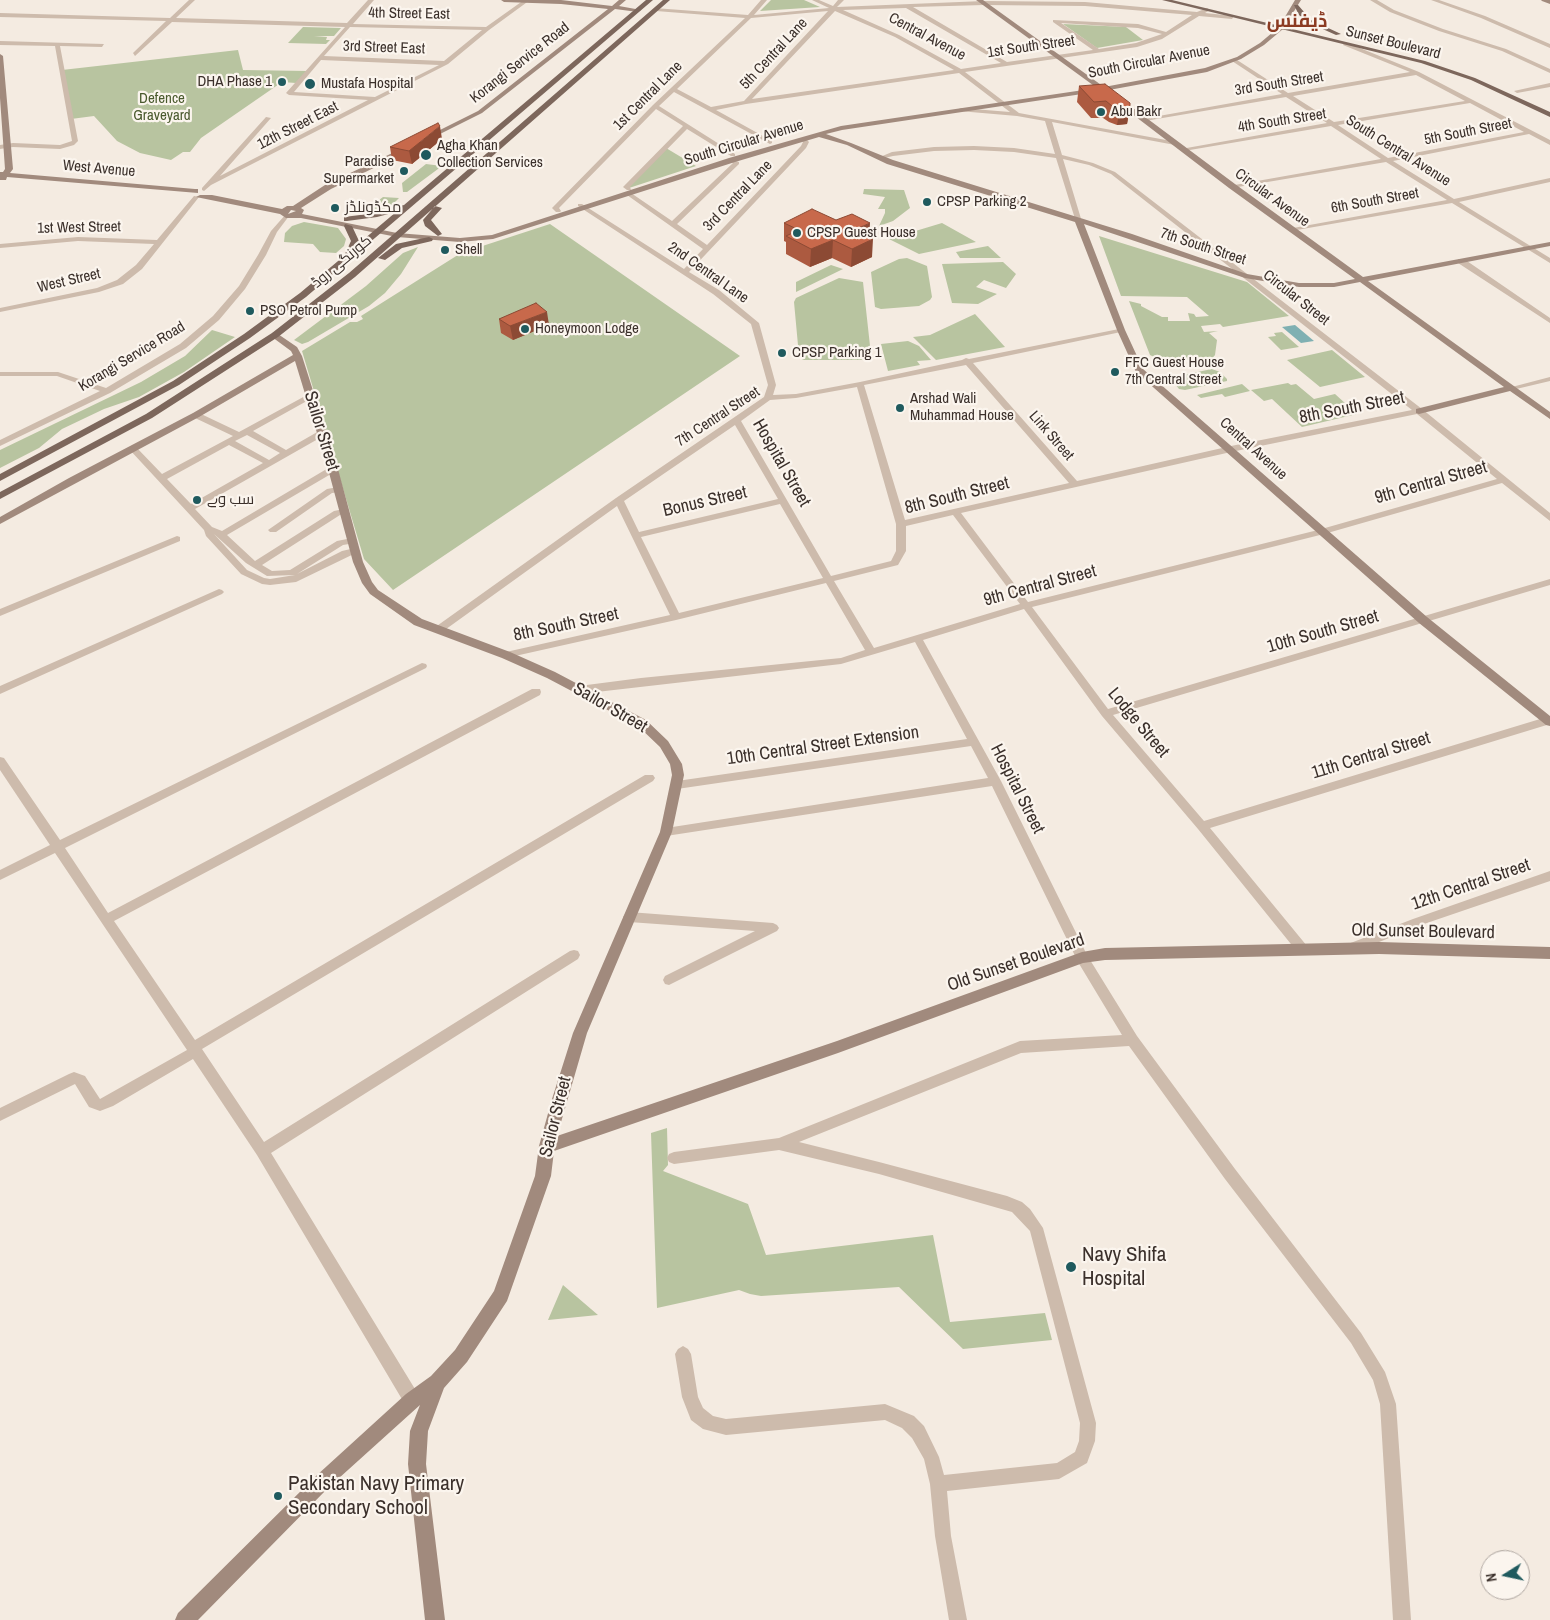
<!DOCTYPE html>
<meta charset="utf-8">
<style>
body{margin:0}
#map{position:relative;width:1550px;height:1620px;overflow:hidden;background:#f4ebe1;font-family:"Archivo Narrow",sans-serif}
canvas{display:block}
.north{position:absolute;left:1480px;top:1550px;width:50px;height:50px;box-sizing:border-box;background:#fbf5ee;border:1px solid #aea6a0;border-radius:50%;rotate:260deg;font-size:14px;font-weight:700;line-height:20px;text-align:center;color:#3b302b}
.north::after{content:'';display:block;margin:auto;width:18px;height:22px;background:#1f5a5e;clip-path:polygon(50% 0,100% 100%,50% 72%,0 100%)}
</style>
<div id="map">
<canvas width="1550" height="1620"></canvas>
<div class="north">N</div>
</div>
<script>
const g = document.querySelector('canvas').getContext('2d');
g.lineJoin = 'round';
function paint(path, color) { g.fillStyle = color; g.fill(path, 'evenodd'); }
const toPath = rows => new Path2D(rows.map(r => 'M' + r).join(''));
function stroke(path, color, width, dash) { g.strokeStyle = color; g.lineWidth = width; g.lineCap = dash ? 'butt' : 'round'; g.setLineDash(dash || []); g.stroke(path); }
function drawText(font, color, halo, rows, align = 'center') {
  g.font = font + ' "Archivo Narrow",Cairo,sans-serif'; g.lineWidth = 4.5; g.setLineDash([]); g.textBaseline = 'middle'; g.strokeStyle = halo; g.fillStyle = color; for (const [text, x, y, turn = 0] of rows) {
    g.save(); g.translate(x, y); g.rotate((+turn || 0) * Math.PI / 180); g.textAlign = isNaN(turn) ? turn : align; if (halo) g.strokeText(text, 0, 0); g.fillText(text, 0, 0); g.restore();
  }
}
const green = toPath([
 [771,0,804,0,820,7,760,11],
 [1063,24,1126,27,1143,40,1097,48],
 [303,27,341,28,334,36,314,36,327,37,326,40,330,40,326,44,288,43],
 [238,50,243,70,308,71,296,83,282,82,201,138,190,152,183,152,171,160,140,153,117,141,94,116,71,119,62,70],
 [666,148,696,166,629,188,627,187],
 [426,164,442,166,407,192,403,192,402,183],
 [864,189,904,190,910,208,893,221,879,226,885,213,885,209,878,209,885,197,863,194],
 [383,197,399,198,392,205,382,210,365,211],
 [304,222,338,228,346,239,344,246,336,253,320,252,313,244,284,242,285,233,292,226],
 [942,223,976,242,919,254,889,239],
 [550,224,740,356,393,590,364,559,302,351,350,322,357,322,363,319,361,316,461,253],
 [1099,236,1247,282,1289,316,1223,327,1220,324,1201,326,1204,332,1218,331,1209,333,1217,340,1215,355,1211,360,1203,361,1154,357,1150,355,1129,301,1141,304,1141,306,1162,317,1168,317,1168,321,1190,321,1188,313,1194,314,1196,317,1209,316,1187,297,1121,296],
 [988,246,1001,258,960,258,956,252],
 [418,247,401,274,385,293,369,306,308,342,302,344,294,340,366,286,403,253],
 [907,258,927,266,932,297,930,300,919,306,881,309,875,307,871,272,899,259],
 [1003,262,1016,274,1006,288,984,280,976,287,997,294,978,304,952,303,942,264],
 [831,265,843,269,796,292,796,282],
 [839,278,863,282,871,355,861,360,803,360,799,356,794,302,796,298],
 [975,314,1005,347,936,360,913,337,930,335],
 [212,330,235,337,184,372,139,397,104,409,62,429,39,448,0,468,0,450,141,382,185,356],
 [1282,332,1299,347,1281,350,1268,337,1276,336,1274,333],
 [908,341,919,346,931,360,917,361,920,365,888,371,881,344],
 [1332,350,1365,377,1320,387,1287,360],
 [1212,369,1220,372,1227,379,1227,381,1185,390,1179,389,1171,379,1173,377],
 [1288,383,1291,385,1296,384,1314,399,1335,394,1357,414,1302,427,1272,399,1264,401,1251,390],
 [1242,384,1250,391,1225,397,1222,394,1201,398,1197,395],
 [667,1128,668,1165,663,1171,748,1204,766,1255,933,1235,950,1322,1045,1313,1052,1340,963,1349,899,1287,761,1296,750,1294,739,1290,657,1308,651,1133],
 [563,1285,598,1315,548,1320]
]);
const water = toPath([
 [1295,325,1314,341,1301,343,1282,327]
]);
const street = toPath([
 [189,0,195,0,176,18,347,23,368,0,374,0,353,24,486,27,524,0,530,0,489,30,448,64,211,185,204,191,202,190,202,188,266,117,271,118,220,176,368,100,289,95,286,93,345,27,172,22,135,56,133,53,166,21,0,17,0,13,170,18,189,0],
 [350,27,482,30,444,61,324,56,350,27],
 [321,60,439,65,375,97,294,92,321,60],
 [761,0,767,0,754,15,829,8,812,0,819,0,833,6,838,0,844,0,837,7,984,1,1085,2,1197,12,1207,8,1210,10,1205,13,1234,16,1232,19,1199,16,1162,39,1137,47,965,72,1019,113,1177,142,1177,144,1175,145,1052,122,1062,155,1093,163,1115,172,1422,409,1550,513,1550,521,1502,483,1324,534,1032,607,1108,709,1550,579,1550,585,1113,715,1204,821,1550,716,1550,724,1210,828,1307,946,1309,950,1307,954,1303,955,1299,954,1198,829,1102,716,1024,609,923,640,1001,781,1087,955,1137,1036,1235,1169,1361,1333,1385,1372,1396,1404,1411,1620,1393,1620,1380,1404,1373,1380,1351,1343,1225,1179,1129,1046,1021,1053,799,1142,879,1162,1007,1196,1022,1202,1030,1209,1043,1228,1096,1423,1095,1441,1087,1463,1059,1479,947,1491,951,1536,967,1620,949,1620,935,1536,930,1484,924,1459,912,1438,902,1428,885,1420,726,1435,703,1429,691,1420,682,1397,675,1354,678,1349,683,1346,688,1349,691,1354,698,1397,703,1408,713,1416,726,1419,885,1404,914,1416,924,1426,939,1457,944,1475,1057,1463,1075,1452,1079,1441,1080,1423,1030,1231,1012,1212,879,1174,779,1150,674,1164,669,1162,667,1158,669,1154,674,1152,779,1138,1020,1041,1122,1035,1078,962,992,786,666,836,662,835,660,832,662,829,666,828,988,778,971,746,677,789,671,785,677,781,967,739,915,642,841,664,579,694,574,690,579,686,641,678,841,658,865,650,826,583,676,620,506,658,502,657,501,655,502,653,506,652,670,615,617,506,442,632,434,632,433,630,434,628,616,498,764,397,768,385,751,324,713,294,578,206,578,204,582,204,684,269,703,249,627,195,627,193,631,193,672,221,733,163,729,160,730,159,739,162,739,164,677,224,707,245,801,146,803,142,801,138,805,138,809,142,806,148,689,272,719,290,759,323,776,385,773,395,796,394,860,382,962,360,966,358,969,359,1124,328,1124,332,1121,332,973,363,1077,481,1231,446,1412,410,1111,174,1089,165,1063,159,1082,222,1079,224,1076,222,1056,158,1014,152,974,150,934,151,893,156,880,159,880,157,892,152,934,147,974,146,1014,148,1055,154,1045,121,1017,116,959,111,959,109,961,108,1010,112,959,73,746,104,716,110,772,141,772,143,770,144,674,92,659,106,735,154,735,156,731,156,687,129,630,187,631,190,627,190,623,187,624,186,683,126,656,109,559,208,561,211,560,212,556,212,552,208,553,207,653,105,745,18,656,11,654,8,748,15,761,0],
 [984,5,1085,6,1192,15,1166,32,1138,24,1053,20,1053,22,1093,50,1007,62,913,7,984,5],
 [906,8,1001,63,961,69,899,35,843,10,906,8],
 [828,11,744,101,711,107,677,89,751,18,828,11],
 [835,11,895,37,954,70,752,99,835,11],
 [1061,23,1138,28,1162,34,1136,43,1099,49,1061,23],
 [966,365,1069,483,905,520,864,385,966,365],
 [857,387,896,524,896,551,891,561,831,576,741,421,770,400,796,398,857,387],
 [1417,414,1497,479,1318,530,1028,602,961,513,1231,452,1417,414],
 [735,425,778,499,639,532,624,501,735,425],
 [780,504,823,578,679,613,641,537,780,504],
 [953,515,1020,604,874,648,834,581,898,565,906,551,906,526,953,515],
 [1370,0,1377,0,1394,10,1443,29,1506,49,1550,69,1550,73,1502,51,1439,31,1390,12,1370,0],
 [1431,0,1439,0,1485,16,1550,44,1550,48,1481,18,1431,0],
 [0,41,104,44,102,47,60,46,78,141,74,145,60,149,13,147,0,149,0,145,13,143,60,145,72,141,55,46,0,45,0,41],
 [1345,42,1419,72,1550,140,1550,145,1529,134,1393,161,1454,199,1550,178,1550,182,1459,202,1550,258,1550,263,1452,203,1291,231,1290,230,1293,228,1447,200,1386,162,1232,188,1229,186,1381,159,1331,126,1184,151,1181,149,1327,123,1286,97,1145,121,1142,119,1282,94,1232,61,1234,58,1288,93,1410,72,1343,45,1345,42],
 [1416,75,1465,101,1334,122,1293,96,1416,75],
 [1470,103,1524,132,1388,158,1338,125,1470,103],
 [1550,83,1550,87,1517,93,1514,91,1550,83],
 [194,196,199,197,142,269,123,284,99,292,0,312,0,308,97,288,117,280,136,265,154,244,78,241,0,248,0,244,78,237,157,240,194,196],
 [286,214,289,216,277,232,266,255,245,289,219,320,186,348,110,393,0,446,0,440,100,391,57,376,0,376,0,372,58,372,106,388,180,344,213,316,239,286,258,255,271,231,286,214],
 [1458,259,1464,259,1550,318,1550,323,1458,263,1458,259],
 [1550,377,1550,381,1512,390,1508,388,1550,377],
 [307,395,314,397,253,431,286,450,319,431,325,431,325,435,195,509,212,527,222,531,330,467,336,467,336,471,227,535,255,561,334,511,344,509,349,512,347,514,340,515,262,565,272,571,290,570,337,541,352,538,357,541,355,543,343,545,297,574,342,551,355,548,360,551,296,582,270,585,262,584,241,574,206,536,204,530,129,449,130,447,136,447,162,474,233,436,193,417,193,413,199,413,239,432,307,395],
 [247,435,280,453,269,460,235,441,247,435],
 [229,445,263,463,191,504,167,479,229,445],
 [214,534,246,563,267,576,295,575,270,579,264,578,247,570,214,534],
 [338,487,342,490,341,492,332,493,276,532,270,532,268,530,327,489,338,487],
 [177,536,180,537,180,541,0,616,0,609,177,536],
 [219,589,222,590,224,592,222,594,0,694,0,686,219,589],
 [422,663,426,664,427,666,426,668,65,848,108,913,532,689,540,689,541,692,540,695,114,921,195,1040,645,775,653,775,655,778,653,781,202,1049,264,1142,570,951,574,950,578,951,580,955,578,959,271,1153,418,1394,420,1400,418,1406,412,1408,406,1406,257,1155,193,1059,113,1106,100,1111,89,1107,75,1084,0,1121,0,1108,69,1074,74,1072,85,1076,100,1099,187,1050,55,853,0,880,0,870,50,845,0,770,0,757,4,758,60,840,422,663],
 [1550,871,1550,881,1421,925,1352,953,1348,952,1346,948,1348,944,1413,919,1550,871],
 [629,912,773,923,777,925,779,928,777,931,669,985,665,984,663,980,665,976,755,931,629,922,625,920,623,917,625,914,629,912]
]);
const secondary = toPath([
 [501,0,561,0,612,6,619,0,626,0,619,6,641,10,638,12,615,9,482,113,430,139,426,139,426,137,478,111,608,9,561,4,504,2,501,0],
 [976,0,983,0,1104,87,1205,68,1237,57,1260,43,1279,27,1295,0,1301,0,1283,29,1264,45,1241,59,1207,72,1109,90,1235,184,1363,277,1550,242,1550,246,1368,281,1550,412,1550,419,1510,391,1419,414,1416,413,1416,409,1504,387,1360,282,1334,287,1299,287,1245,278,1084,224,1125,330,1143,369,1427,617,1550,716,1550,726,1546,725,1419,623,1136,372,1117,330,1075,222,887,164,847,145,819,137,735,162,493,239,460,242,397,237,301,218,286,218,280,214,196,197,200,195,212,195,282,209,287,206,293,206,325,185,405,147,408,147,408,151,331,189,301,208,304,210,302,214,397,233,460,238,492,235,729,158,841,126,1097,88,976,0],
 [1102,91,1229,188,1355,279,1334,283,1299,283,1247,274,1132,234,893,160,851,143,826,134,842,130,1102,91],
 [291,210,296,211,288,214,291,210],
 [1541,0,1550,0,1550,4,1542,1,1541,0],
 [0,54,3,56,13,169,10,173,195,189,198,189,198,193,7,177,6,180,0,180,0,172,3,172,5,169,0,98,0,54],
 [275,332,297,347,302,356,338,469,363,562,372,582,378,590,422,619,510,652,555,672,646,720,668,741,682,764,684,775,672,832,587,1033,557,1136,837,1041,1082,952,1105,948,1379,942,1550,947,1550,959,1379,954,1105,960,1083,963,838,1053,554,1151,551,1176,507,1301,467,1362,444,1388,428,1431,426,1464,445,1620,425,1620,408,1464,410,1431,420,1405,328,1488,198,1620,175,1620,178,1613,316,1476,406,1394,431,1376,455,1350,494,1291,535,1176,539,1146,552,1099,573,1033,660,832,672,775,670,764,660,747,638,726,547,678,502,658,414,625,370,594,362,583,353,562,328,469,295,361,199,417,0,524,0,517,69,478,193,413,293,355,291,351,272,337,272,333,275,332]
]);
const primary = toPath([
 [646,0,653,0,306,297,250,338,179,385,0,481,0,474,173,381,244,334,300,293,344,256,351,241,344,226,345,224,352,226,359,241,357,245,396,212,377,217,347,221,344,221,344,217,376,213,404,205,646,0],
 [663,0,670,0,355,277,278,337,152,418,0,499,0,492,146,414,272,333,349,273,663,0],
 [1162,0,1172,0,1425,61,1475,78,1550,112,1550,117,1471,80,1421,63,1162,0],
 [1294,5,1298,5,1311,20,1341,34,1336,35,1307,22,1299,15,1294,5],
 [435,206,442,208,431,220,442,234,438,236,425,226,423,220,435,206],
 [429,237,433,239,432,241,402,248,385,260,378,258,396,244,429,237]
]);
const wall = toPath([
 [1079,86,1130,107,1127,124,1117,125,1109,122,1103,118,1091,118,1077,102],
 [442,139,412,164,392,160,390,147],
 [836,220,869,237,872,257,851,267,832,258,810,267,786,254,786,242,784,241,784,223],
 [499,319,549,325,513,340,501,333]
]);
const shadedWall = toPath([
 [1130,107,1127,124,1117,125,1120,108],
 [440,126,442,139,412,164,409,151],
 [870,223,869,241,854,230],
 [873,239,872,257,851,267,852,249],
 [833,240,832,258,810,267,811,249],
 [547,312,549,325,513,340,510,326]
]);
const building = toPath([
 [1105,84,1130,103,1130,107,1120,108,1112,106,1106,101,1094,102,1079,86,1105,84],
 [438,123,440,126,409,151,390,147,438,123],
 [812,209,836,220,852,214,870,223,854,230,873,239,852,249,833,240,811,249,786,236,799,230,784,223,812,209],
 [536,303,547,312,510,326,499,319,536,303]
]);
const markers = [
 [282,82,5,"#1f5a5e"],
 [310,84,6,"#1f5a5e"],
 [1101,112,5,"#1f5a5e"],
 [426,155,6,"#1f5a5e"],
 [404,171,5,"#1f5a5e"],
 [927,202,5,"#1f5a5e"],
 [335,208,5,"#1f5a5e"],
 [797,233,5,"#1f5a5e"],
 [445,250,5,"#1f5a5e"],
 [250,311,5,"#1f5a5e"],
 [525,329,5,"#1f5a5e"],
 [782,353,5,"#1f5a5e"],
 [1115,372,5,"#1f5a5e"],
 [900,408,5,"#1f5a5e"],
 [197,500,5,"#1f5a5e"],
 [1071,1267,6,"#1f5a5e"],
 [278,1496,5,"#1f5a5e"]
];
const farStreetnames = [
 ["4th Street East",409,14,1],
 ["Central Avenue",927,37,28],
 ["Sunset Boulevard",1393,43,14],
 ["1st South Street",1031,47,-8],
 ["3rd Street East",384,48,2],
 ["5th Central Lane",774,54,-47],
 ["South Circular Avenue",1149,62,-11],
 ["Korangi Service Road",520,63,-38],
 ["3rd South Street",1279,84,-9],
 ["1st Central Lane",648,96,-45],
 ["4th South Street",1282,121,-9],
 ["12th Street East",298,126,-27],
 ["5th South Street",1468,132,-11],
 ["South Circular Avenue",744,143,-17],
 ["South Central Avenue",1398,151,32],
 ["West Avenue",99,169,5],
 ["3rd Central Lane",738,196,-46],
 ["Circular Avenue",1272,198,36],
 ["6th South Street",1375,201,-10],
 ["1st West Street",79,228,-1],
 ["7th South Street",1203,247,18],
 ["کورنگی روڈ",342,262,-40],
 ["2nd Central Lane",708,273,35],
 ["West Street",69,281,-13],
 ["Circular Street",1296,298,38],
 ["Korangi Service Road",132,357,-31],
 ["7th Central Street",718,417,-33],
 ["Link Street",1051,436,49],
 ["Central Avenue",1253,449,42]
];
const farPoinames = [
 ["DHA Phase 1",272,82,"right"],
 ["Mustafa Hospital",321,84],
 ["Abu Bakr",1111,112],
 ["Agha Khan",437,146],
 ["Collection Services",437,163],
 ["Paradise",394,162,"right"],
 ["Supermarket",394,179,"right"],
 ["CPSP Parking 2",937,202],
 ["مکڈونلڈز",345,208],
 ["CPSP Guest House",807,233],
 ["Shell",455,250],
 ["PSO Petrol Pump",260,311],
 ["Honeymoon Lodge",535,329],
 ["CPSP Parking 1",792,353],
 ["FFC Guest House",1125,363],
 ["7th Central Street",1125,380],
 ["Arshad Wali",910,399],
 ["Muhammad House",910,416],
 ["سب وے",207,500]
];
const farParknames = [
 ["Defence",162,99],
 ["Graveyard",162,116]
];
const streetNames = [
 ["8th South Street",1352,408,-11],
 ["Sailor Street",321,431,73],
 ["Hospital Street",781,463,60],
 ["9th Central Street",1431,483,-16],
 ["8th South Street",957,496,-14],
 ["Bonus Street",705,502,-13],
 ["9th Central Street",1040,586,-15],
 ["8th South Street",566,625,-12],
 ["10th South Street",1323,632,-16],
 ["Sailor Street",610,708,30],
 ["Lodge Street",1138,723,50],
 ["10th Central Street Extension",823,746,-8],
 ["11th Central Street",1371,756,-17],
 ["Hospital Street",1017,789,63],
 ["12th Central Street",1471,885,-19],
 ["Old Sunset Boulevard",1423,932,1],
 ["Old Sunset Boulevard",1016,963,-19],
 ["Sailor Street",556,1117,-76]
];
const farDistrictnames = [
 ["ڈیفنس",1297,22]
];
const nearPoinames = [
 ["Navy Shifa",1082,1255],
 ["Hospital",1082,1279],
 ["Pakistan Navy Primary",288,1484],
 ["Secondary School",288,1508]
];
paint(green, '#b8c4a0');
paint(water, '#7fb0b2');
paint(street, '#cdbbac');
paint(secondary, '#a18a7d');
paint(primary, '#7d675c');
paint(wall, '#ac5a40');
paint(shadedWall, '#8c4a34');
paint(building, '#c8694b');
stroke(building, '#8c4a34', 1);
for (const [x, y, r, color] of markers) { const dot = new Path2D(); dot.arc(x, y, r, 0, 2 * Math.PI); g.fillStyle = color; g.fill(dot); stroke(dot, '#fbf5ee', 2); }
drawText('15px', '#3b302b', '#fbf5ee', farStreetnames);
drawText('15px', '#3b302b', '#fbf5ee', farPoinames, 'left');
drawText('15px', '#4a5a2e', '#fbf5ee', farParknames);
drawText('18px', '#3b302b', '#fbf5ee', streetNames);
drawText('bold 19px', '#8c3b22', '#fbf5ee', farDistrictnames);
drawText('21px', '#3b302b', '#fbf5ee', nearPoinames, 'left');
</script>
